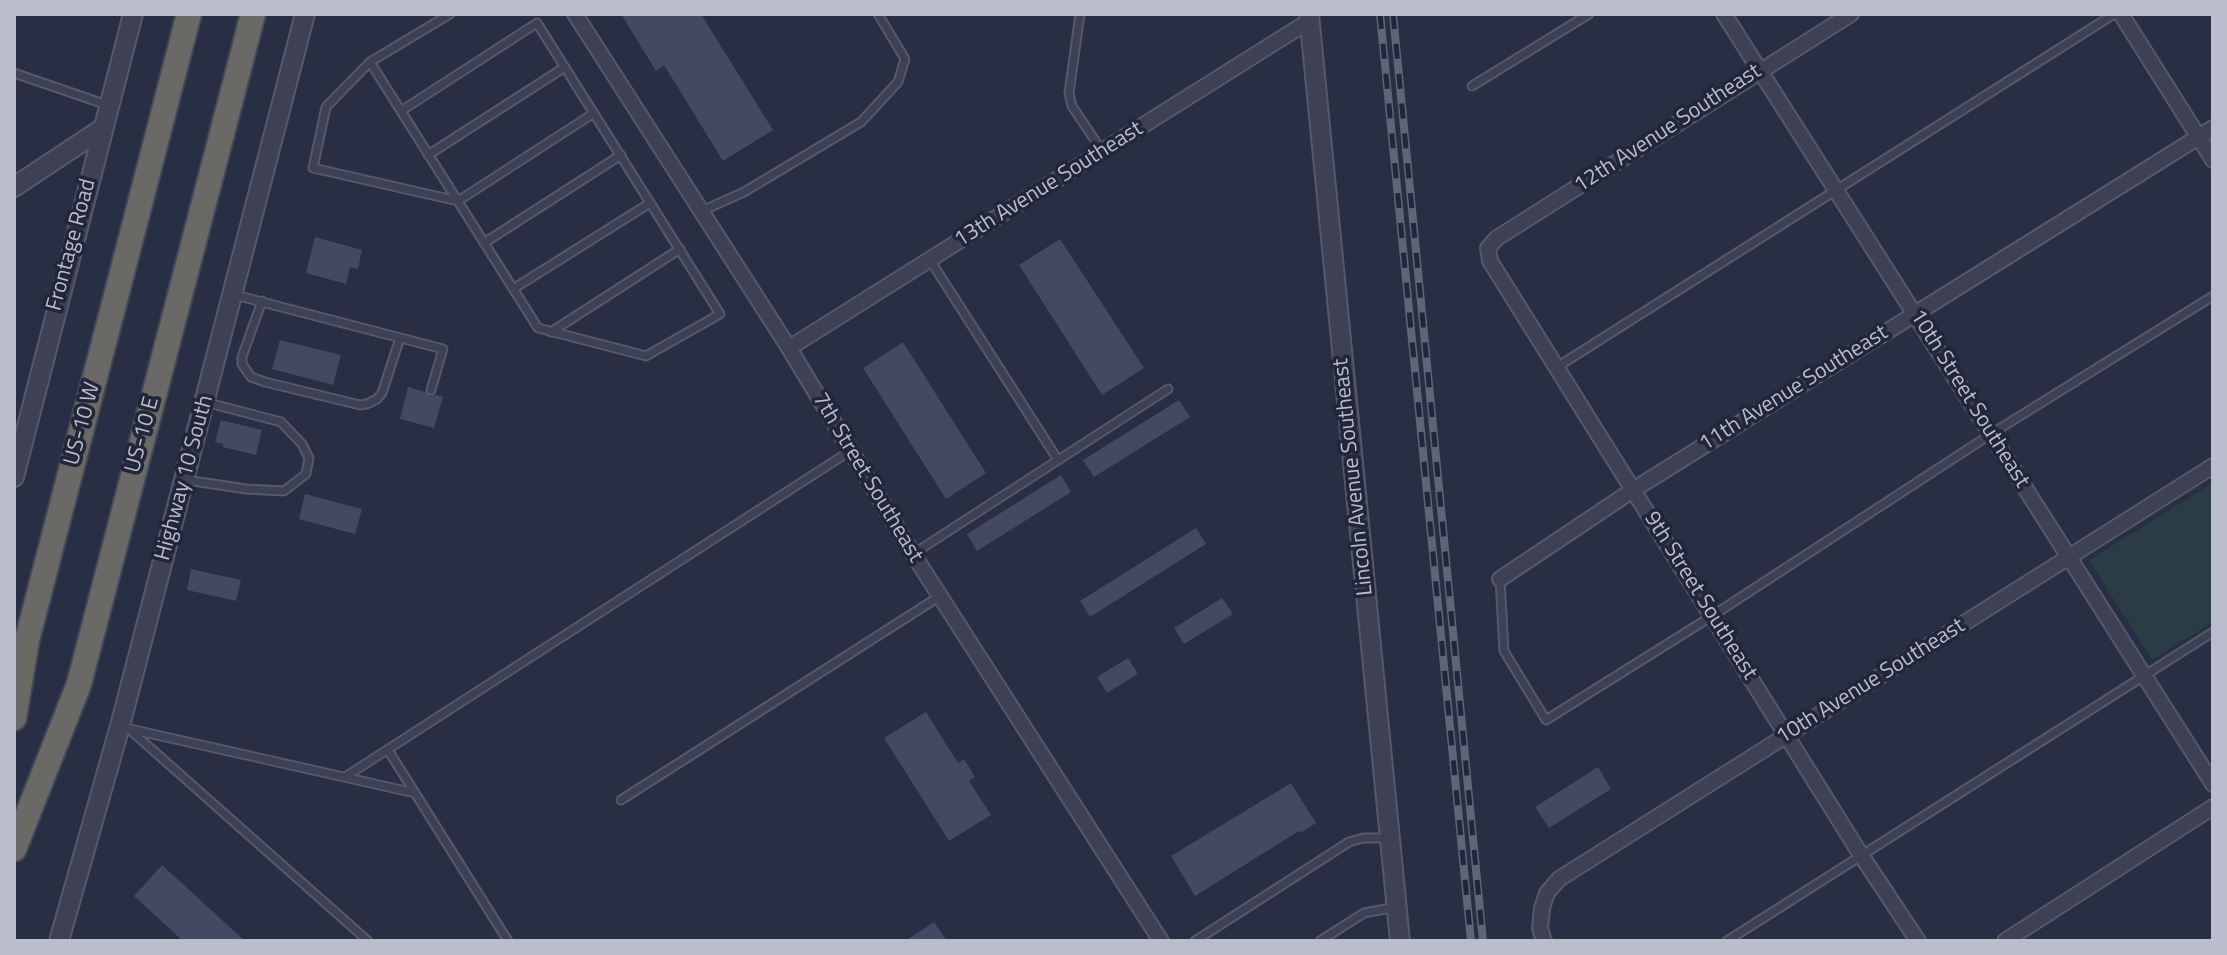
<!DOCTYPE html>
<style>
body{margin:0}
#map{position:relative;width:2227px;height:955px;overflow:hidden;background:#282e43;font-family:"Titillium Web",sans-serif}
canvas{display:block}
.frame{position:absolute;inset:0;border:16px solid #babdcc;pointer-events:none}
</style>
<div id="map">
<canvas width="2227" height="955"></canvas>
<div class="frame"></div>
</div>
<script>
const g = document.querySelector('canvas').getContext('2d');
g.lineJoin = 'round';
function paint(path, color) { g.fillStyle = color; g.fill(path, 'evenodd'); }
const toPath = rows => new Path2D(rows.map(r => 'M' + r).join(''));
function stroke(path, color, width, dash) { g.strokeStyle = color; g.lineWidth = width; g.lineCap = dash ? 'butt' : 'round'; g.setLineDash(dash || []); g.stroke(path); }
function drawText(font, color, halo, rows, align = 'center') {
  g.font = font + ' "Titillium Web",sans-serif'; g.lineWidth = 7; g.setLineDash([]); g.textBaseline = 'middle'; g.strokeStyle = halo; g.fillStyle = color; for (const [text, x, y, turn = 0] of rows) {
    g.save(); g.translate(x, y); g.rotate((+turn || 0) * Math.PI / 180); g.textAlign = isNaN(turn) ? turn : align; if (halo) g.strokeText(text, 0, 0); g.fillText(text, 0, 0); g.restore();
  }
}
const green = toPath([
 [2213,483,2213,622,2152,660,2089,560]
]);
const building = toPath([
 [621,14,701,14,773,130,723,161,664,65,656,71],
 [315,237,362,250,358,269,350,267,346,284,306,273],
 [1060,239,1144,368,1102,395,1019,265],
 [280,340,341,355,333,385,272,369],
 [903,342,986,473,946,499,863,368],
 [408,387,425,392,430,396,435,395,443,397,434,428,400,419],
 [1179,400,1190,417,1094,477,1083,460],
 [221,420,262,430,256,455,223,447,223,444,215,442],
 [1061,475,1071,492,977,551,967,534],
 [305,494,362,509,355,534,299,519],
 [1196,528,1206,544,1090,617,1080,601],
 [191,569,241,580,236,601,187,590],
 [1222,598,1233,614,1184,644,1174,628],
 [1128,658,1138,674,1107,693,1097,677],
 [926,712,958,763,964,759,975,777,969,781,991,815,949,841,884,738],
 [1598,767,1611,789,1549,828,1535,807],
 [1291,783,1316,823,1300,833,1299,831,1195,896,1171,856],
 [162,865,245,941,183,941,134,896],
 [934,922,947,941,905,941]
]);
const service = toPath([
 [1080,14,1069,93,1072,106,1102,151],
 [370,62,326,107,313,168,458,201,594,113],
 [14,73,107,105],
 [1472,86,1589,14],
 [401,111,537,23,720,314,646,356,538,328,370,62,450,14],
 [428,155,565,67],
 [702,211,744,192,861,122,898,82,905,59,878,14],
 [484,243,621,155],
 [930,260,1058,460],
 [513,289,650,203],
 [235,295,443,349,431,390],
 [262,301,242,357,242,364,251,377,265,382,360,405,367,404,377,399,382,393,400,338],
 [551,332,680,249],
 [1557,367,2114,14],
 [186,480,246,489,284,491,306,474,309,458,302,444,281,422,205,402],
 [913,554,1168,389],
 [1500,579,1504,651,1546,720,1712,616,1991,434,2213,296],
 [129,729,368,941],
 [130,729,415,793],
 [388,750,508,941],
 [345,777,850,451],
 [621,800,940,596],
 [1195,941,1349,842,1363,838,1387,838],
 [1320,941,1364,913,1396,907],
 [1727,941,2213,632]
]);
const minor = toPath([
 [575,14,789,348,913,554,1161,941],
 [1724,14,2213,784],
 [1851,14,1497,238,1488,248,1490,261,1861,855,1918,941],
 [2121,14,2213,160],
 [789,348,1309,21],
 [1500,579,1633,490,2213,128],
 [1544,941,1540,928,1542,908,1547,893,1559,879,2213,466],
 [2005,941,2213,807]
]);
const tertiary = toPath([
 [1309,14,1400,941],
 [14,187,103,128],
 [14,477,133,14],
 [59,941,120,726,305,14]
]);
const trunk = toPath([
 [14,718,27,640,189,14],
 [14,849,79,684,253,14]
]);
const rail = toPath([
 [1380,14,1471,941],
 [1393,14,1483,941]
]);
const streetNames = [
 ["12th Avenue Southeast",1668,129,-33],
 ["13th Avenue Southeast",1049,185,-32],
 ["Frontage Road",72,245,-75],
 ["11th Avenue Southeast",1794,389,-32],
 ["10th Street Southeast",1969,399,58],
 ["US-10 W",83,424,-75],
 ["US-10 E",143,435,-75],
 ["Lincoln Avenue Southeast",1354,477,-96],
 ["Highway 10 South",185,478,-75],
 ["7th Street Southeast",867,478,59],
 ["9th Street Southeast",1700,596,58],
 ["10th Avenue Southeast",1871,682,-32]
];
paint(green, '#2a3c44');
paint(building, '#434960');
stroke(service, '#55596a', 11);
stroke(minor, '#55596a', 18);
stroke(tertiary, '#55596a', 22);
stroke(trunk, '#44495a', 28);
stroke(service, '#3d4153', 7);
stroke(minor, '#3d4153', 14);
stroke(tertiary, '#3d4153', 18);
stroke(trunk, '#6a6966', 24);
stroke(rail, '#5f6579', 8);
stroke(rail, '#212638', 5, [15]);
drawText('22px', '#babdcc', '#212638', streetNames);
</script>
